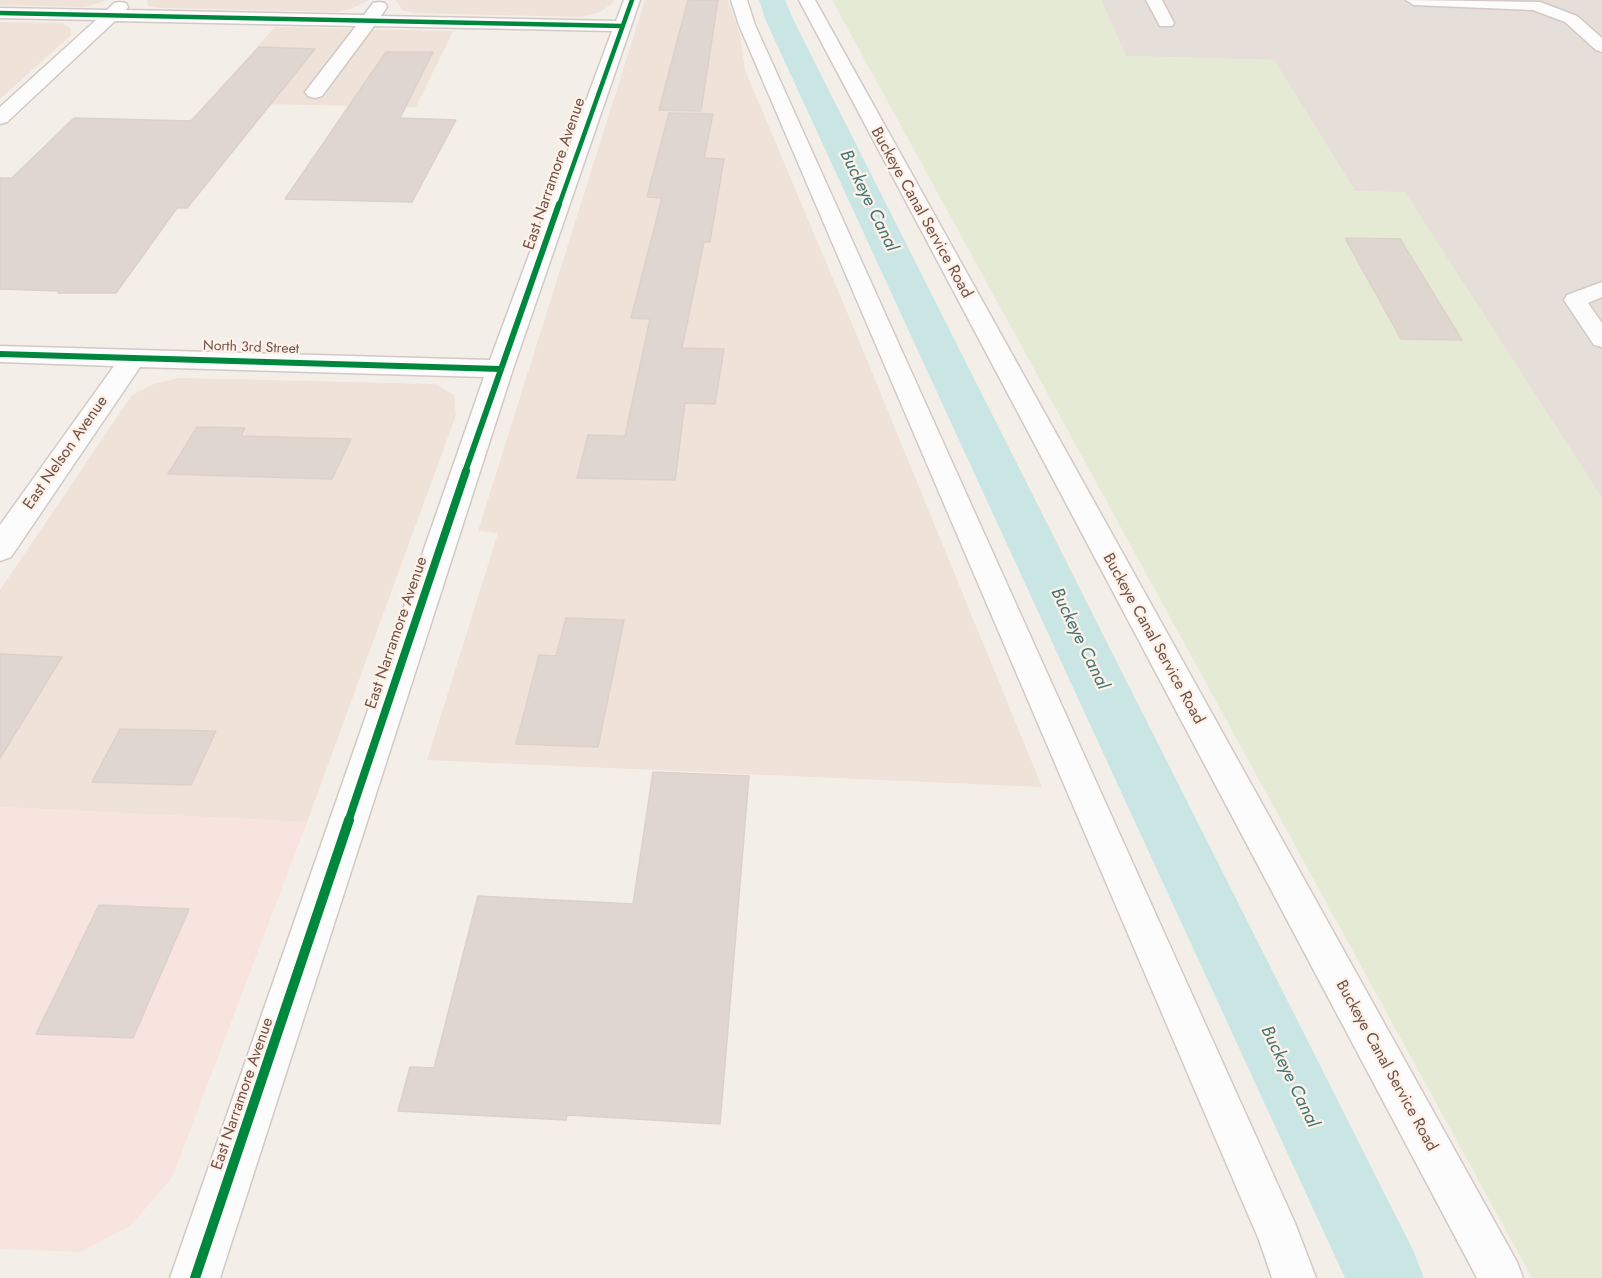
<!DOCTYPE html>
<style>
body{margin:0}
canvas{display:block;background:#f4eee8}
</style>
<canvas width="1602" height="1278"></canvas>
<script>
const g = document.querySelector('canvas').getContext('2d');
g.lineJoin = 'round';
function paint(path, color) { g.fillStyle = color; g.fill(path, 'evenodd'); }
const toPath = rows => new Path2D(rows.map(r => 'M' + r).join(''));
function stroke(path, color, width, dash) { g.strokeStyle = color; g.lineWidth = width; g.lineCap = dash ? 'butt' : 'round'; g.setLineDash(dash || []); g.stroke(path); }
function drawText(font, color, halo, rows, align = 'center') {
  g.font = font + ' Jost,sans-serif'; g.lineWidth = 4.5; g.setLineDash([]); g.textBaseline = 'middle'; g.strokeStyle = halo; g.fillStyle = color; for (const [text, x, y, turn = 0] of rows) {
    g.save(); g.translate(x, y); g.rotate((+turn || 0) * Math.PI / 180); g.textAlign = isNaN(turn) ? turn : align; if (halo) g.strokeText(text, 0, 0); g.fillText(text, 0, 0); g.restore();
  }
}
const residential = toPath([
 [0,0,108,0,84,7,0,5],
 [147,0,369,0,353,8,338,12,162,8,148,6],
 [396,0,614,0,612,4,598,13,579,17,414,13,402,10],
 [645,0,728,0,740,35,745,70,860,343,1042,787,427,760,498,533,478,531],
 [0,22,62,23,71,29,71,35,0,99],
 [275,27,453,31,416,107,207,103],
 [179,378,435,384,454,395,456,415,307,822,0,807,0,590,132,395,154,384]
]);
const commercial = toPath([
 [0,807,307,822,172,1178,130,1226,80,1252,0,1249]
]);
const industrial = toPath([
 [1101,0,1602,0,1602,498,1405,193,1355,191,1274,60,1126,56]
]);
const green = toPath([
 [832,0,1101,0,1126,56,1274,60,1355,191,1405,192,1602,498,1602,1278,1532,1278]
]);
const canal = toPath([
 [759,0,785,0,794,21,1413,1250,1424,1278,1345,1278,766,21,759,0]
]);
const building = toPath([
 [688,0,718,0,701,111,659,110,688,0],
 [259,47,315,49,187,208,177,208,116,293,58,293,60,291,0,289,0,178,12,178,74,118,191,121,259,47],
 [386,52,433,52,400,118,456,120,412,202,285,199,386,52],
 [669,113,713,114,704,158,724,159,710,242,704,242,682,348,724,349,715,404,685,403,675,480,577,478,588,435,625,436,650,319,631,318,662,198,647,197,669,113],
 [1345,238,1400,239,1462,340,1401,339,1345,238],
 [197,427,245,428,241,436,351,439,332,479,168,474,197,427],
 [566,618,624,620,598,747,516,744,539,655,556,656,566,618],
 [0,654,62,657,0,758,0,654],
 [120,729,216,731,191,785,92,782,120,729],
 [653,772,749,776,720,1124,567,1115,566,1120,398,1111,410,1067,434,1068,478,896,633,904,653,772],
 [99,905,189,909,133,1038,36,1034,99,905]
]);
const service = toPath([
 [731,0,747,0,755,25,1295,1223,1316,1278,1272,1278,1259,1240,739,25,731,0],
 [799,0,815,0,1517,1262,1523,1278,1477,1278,799,0],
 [1146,0,1162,0,1174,23,1172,26,1160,26,1146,0],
 [1406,0,1540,2,1577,16,1602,38,1602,52,1596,50,1565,22,1533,10,1414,5,1406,0],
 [1602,282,1602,297,1588,303,1602,323,1602,347,1594,345,1564,300,1567,295,1602,282]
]);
const minor = toPath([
 [624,0,640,0,513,369,220,1278,170,1278,484,377,140,367,11,557,0,561,0,525,114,366,0,362,0,346,490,360,612,31,374,26,322,96,315,98,308,96,305,92,356,26,115,21,7,122,0,124,0,107,96,20,0,18,0,8,107,10,114,3,120,2,126,3,128,7,126,10,364,15,373,3,379,2,385,3,387,7,381,16,616,21,624,0]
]);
const cyclewayFar3 = toPath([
 [0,13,622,26],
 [559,205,632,0]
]);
const cyclewayFar2 = toPath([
 [0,354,500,369],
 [465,472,559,204]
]);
const cyclewayFar1 = toPath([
 [348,822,466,471]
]);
const cycleway = toPath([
 [195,1278,349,820]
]);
const farStreetnames = [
 ["North 3rd Street",251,348,2]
];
const streetNames = [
 ["East Narramore Avenue",555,174,-71],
 ["Buckeye Canal Service Road",921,213,61],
 ["East Nelson Avenue",66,453,-55],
 ["East Narramore Avenue",397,633,-71],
 ["Buckeye Canal Service Road",1153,639,61],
 ["Buckeye Canal Service Road",1386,1066,61],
 ["East Narramore Avenue",243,1094,-71]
];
const waterNames = [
 ["Buckeye Canal",868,201,64],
 ["Buckeye Canal",1079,639,64],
 ["Buckeye Canal",1289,1077,64]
];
paint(residential, '#efe2d8');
paint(commercial, '#f7e4de');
paint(industrial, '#e6ded9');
paint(green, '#e4ead3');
paint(canal, '#cae6e4');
paint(building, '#e0d6d0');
stroke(building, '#ddd0cb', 1.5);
stroke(service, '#d2c9c5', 3);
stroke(minor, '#d2c9c5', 3);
paint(service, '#fdfcfc');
paint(minor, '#fdfcfc');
stroke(cyclewayFar3, '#00873e', 4.5);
stroke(cyclewayFar2, '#00873e', 6);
stroke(cyclewayFar1, '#00873e', 8);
stroke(cycleway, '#00873e', 10);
drawText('14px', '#70524a', '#fef2e8', farStreetnames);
drawText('16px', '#70524a', '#fef2e8', streetNames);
drawText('italic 18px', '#407475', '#fef2e8', waterNames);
</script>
